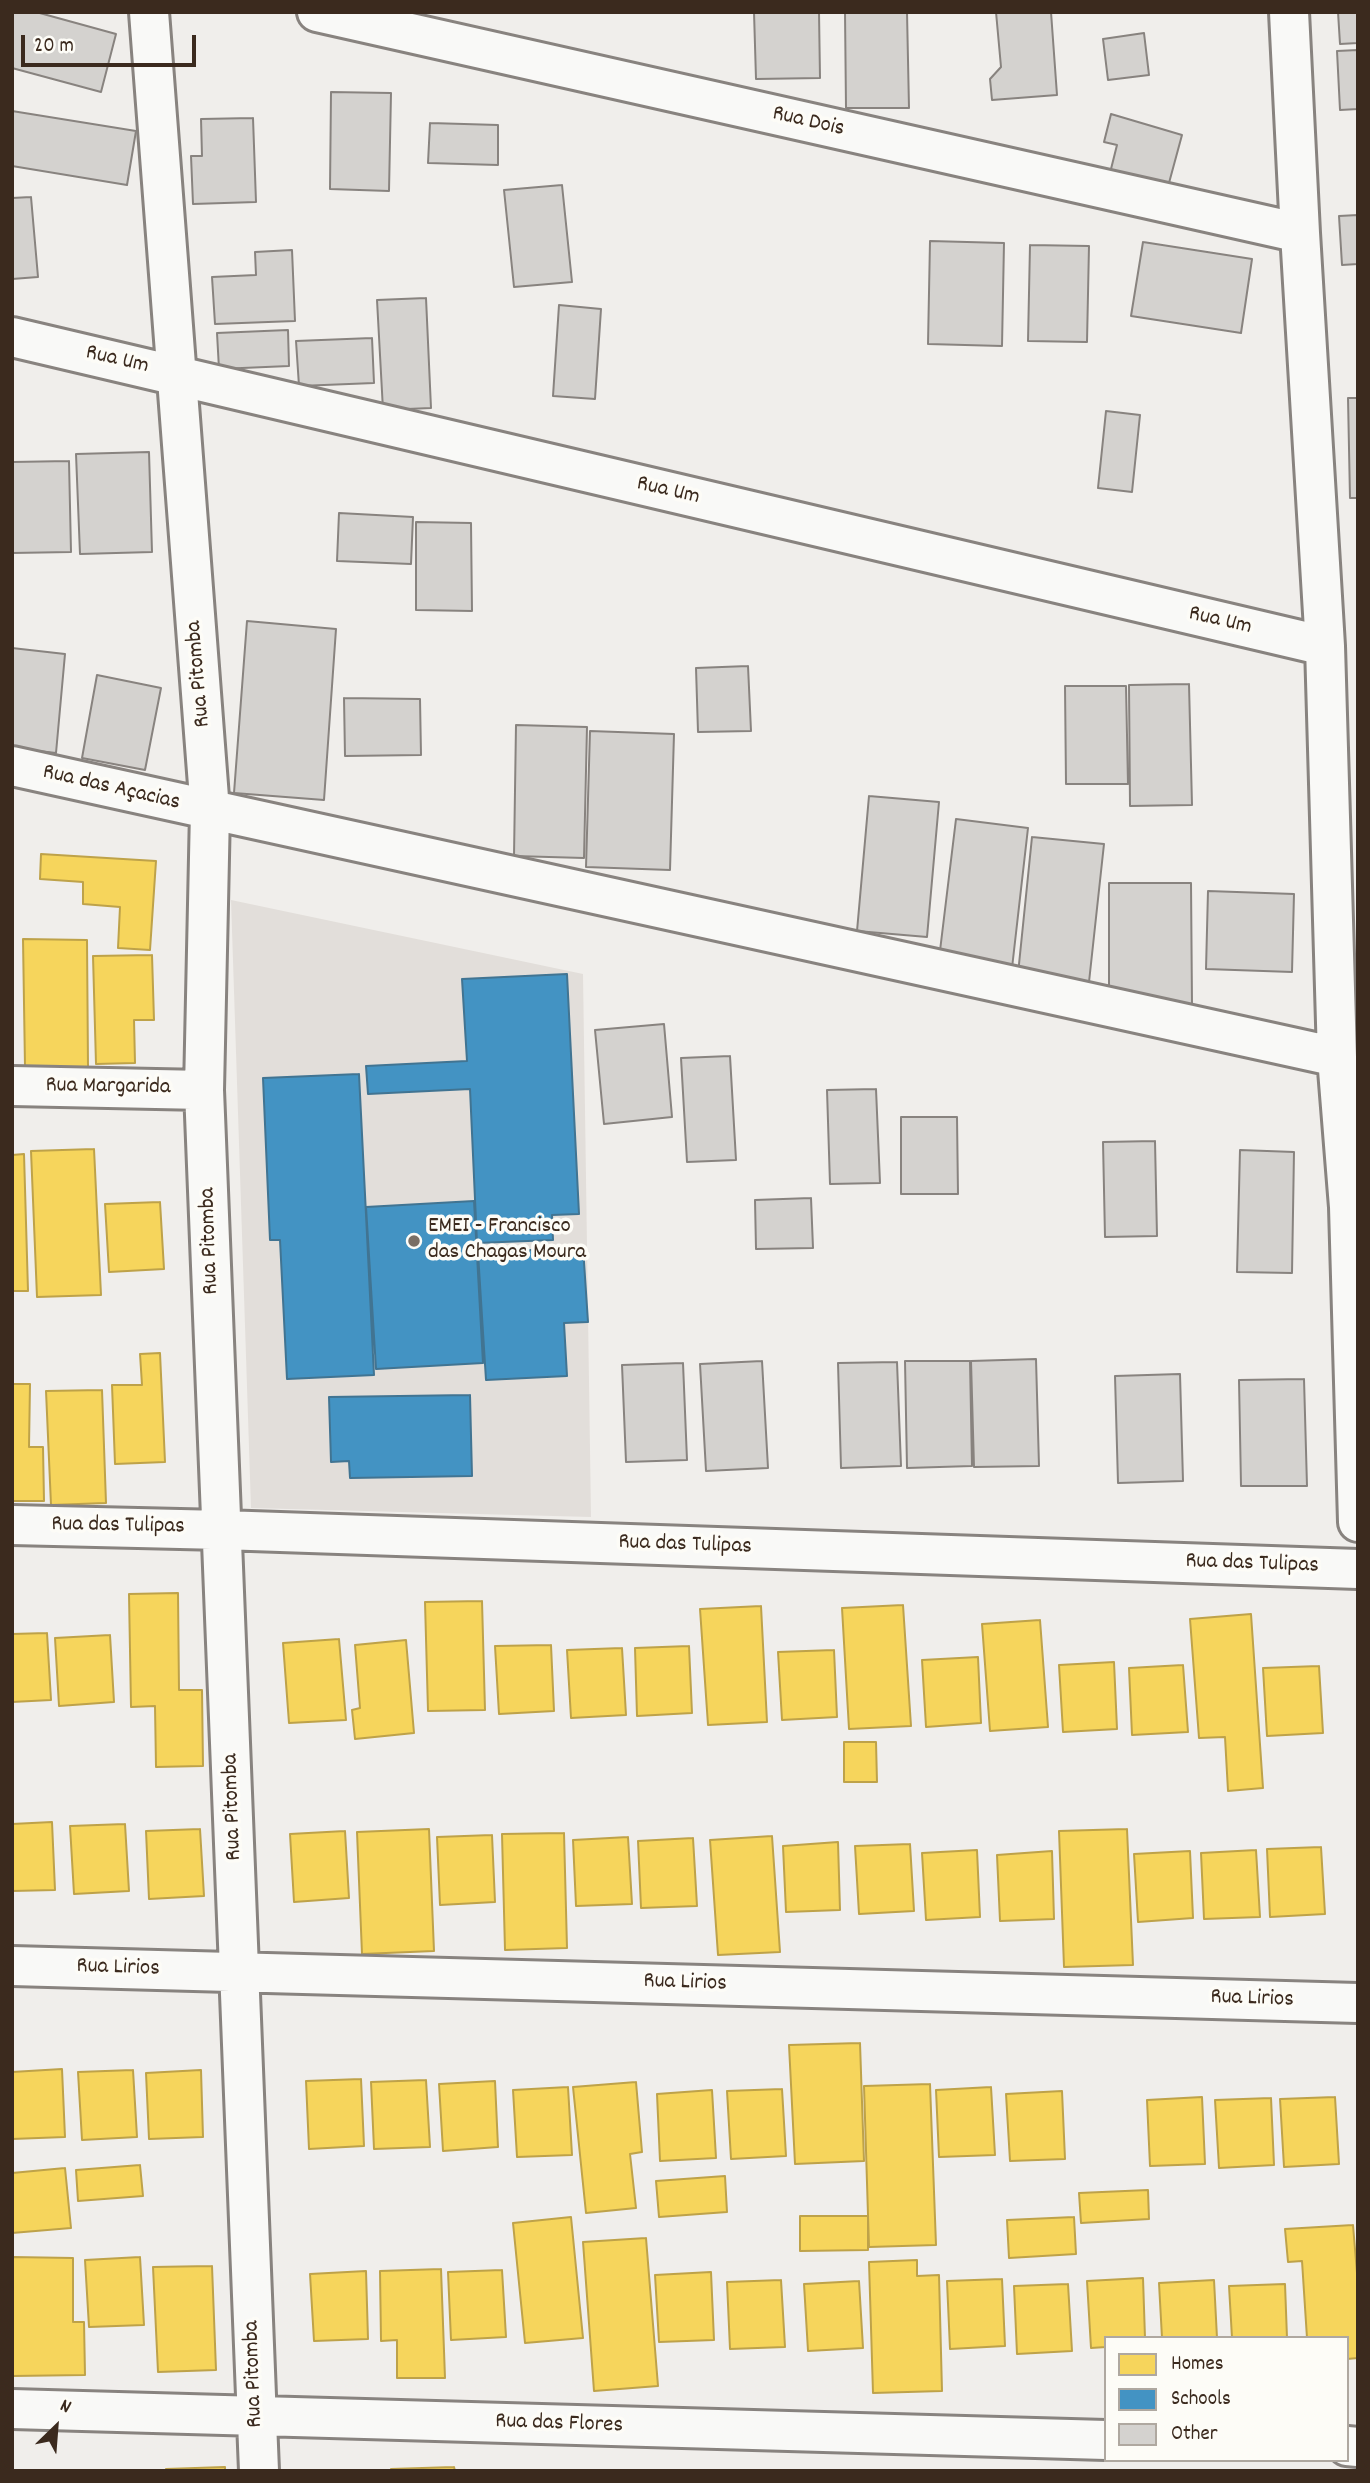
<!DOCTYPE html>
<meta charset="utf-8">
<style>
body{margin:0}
#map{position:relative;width:1370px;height:2483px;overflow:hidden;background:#f0eeeb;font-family:Dekko,sans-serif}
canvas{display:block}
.frame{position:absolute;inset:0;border:14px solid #3b2a1e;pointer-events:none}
.legend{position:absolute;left:1104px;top:2336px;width:245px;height:126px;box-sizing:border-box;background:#fdfcf7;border:2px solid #afa8a0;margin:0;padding:9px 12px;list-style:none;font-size:21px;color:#3b2a1e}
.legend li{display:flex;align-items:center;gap:14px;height:35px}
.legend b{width:35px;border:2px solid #afa8a0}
.north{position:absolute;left:21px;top:2392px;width:70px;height:70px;-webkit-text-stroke:5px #fdfcf7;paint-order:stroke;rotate:25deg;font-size:19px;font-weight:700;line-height:28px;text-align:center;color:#3b2a1e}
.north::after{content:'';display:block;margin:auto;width:24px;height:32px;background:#3b2a1e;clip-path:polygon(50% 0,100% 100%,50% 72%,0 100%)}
.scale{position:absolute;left:21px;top:35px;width:175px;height:32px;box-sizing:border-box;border:4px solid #3b2a1e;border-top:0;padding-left:9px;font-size:21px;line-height:24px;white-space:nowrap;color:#3b2a1e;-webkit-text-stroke:5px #fdfcf7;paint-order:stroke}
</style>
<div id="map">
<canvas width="1370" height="2483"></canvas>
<div class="frame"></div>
<ul class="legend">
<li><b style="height:19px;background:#f6d55c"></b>Homes</li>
<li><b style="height:19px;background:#4393c3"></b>Schools</li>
<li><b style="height:19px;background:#d4d2cf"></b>Other</li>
</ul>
<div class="north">N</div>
<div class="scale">20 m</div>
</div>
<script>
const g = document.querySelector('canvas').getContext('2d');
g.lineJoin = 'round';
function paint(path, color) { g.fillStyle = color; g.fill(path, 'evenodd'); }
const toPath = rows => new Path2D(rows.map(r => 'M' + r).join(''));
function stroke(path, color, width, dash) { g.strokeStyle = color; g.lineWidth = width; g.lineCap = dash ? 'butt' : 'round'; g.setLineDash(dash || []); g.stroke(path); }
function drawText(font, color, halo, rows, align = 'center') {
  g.font = font + ' Dekko,sans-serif'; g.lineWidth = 7; g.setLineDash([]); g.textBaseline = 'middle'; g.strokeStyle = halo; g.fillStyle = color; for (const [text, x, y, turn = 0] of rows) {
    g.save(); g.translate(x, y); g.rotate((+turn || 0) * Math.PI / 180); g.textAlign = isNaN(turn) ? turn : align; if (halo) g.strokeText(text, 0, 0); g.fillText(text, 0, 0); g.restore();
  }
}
const built = toPath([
 [231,900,583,974,591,1517,251,1508]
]);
const homes = toPath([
 [41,854,156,861,150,950,118,948,120,907,83,904,83,882,40,879,41,854],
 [23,939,87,940,88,1067,25,1067,23,939],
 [152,955,154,1020,134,1020,135,1063,96,1064,93,956,152,955],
 [94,1149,101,1295,37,1297,31,1151,94,1149],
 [24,1154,28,1291,12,1291,12,1155,24,1154],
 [160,1202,164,1269,109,1272,105,1204,160,1202],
 [160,1353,165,1462,115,1464,112,1385,142,1385,140,1354,160,1353],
 [12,1384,30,1384,29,1447,43,1447,44,1501,12,1501,12,1384],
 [102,1390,106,1503,51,1505,46,1391,102,1390],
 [178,1593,179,1690,202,1690,203,1766,156,1767,155,1706,131,1707,129,1594,178,1593],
 [482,1601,485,1710,428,1711,425,1602,482,1601],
 [903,1605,911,1726,849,1729,842,1608,903,1605],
 [761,1606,767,1722,708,1725,700,1609,761,1606],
 [1251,1614,1263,1788,1228,1791,1225,1737,1199,1738,1190,1619,1251,1614],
 [1040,1620,1048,1727,990,1731,982,1624,1040,1620],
 [47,1633,51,1700,12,1702,12,1634,47,1633],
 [110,1635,114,1702,59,1706,55,1638,110,1635],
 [339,1639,346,1720,289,1723,283,1643,339,1639],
 [406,1640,414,1733,355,1739,352,1710,360,1708,355,1645,406,1640],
 [551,1645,554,1711,499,1714,495,1646,551,1645],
 [689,1646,692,1713,637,1716,635,1648,689,1646],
 [622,1648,626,1715,571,1718,567,1650,622,1648],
 [834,1650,837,1717,782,1720,778,1652,834,1650],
 [978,1657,981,1723,926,1727,922,1660,978,1657],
 [1114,1662,1117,1729,1063,1732,1059,1665,1114,1662],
 [1183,1665,1188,1732,1132,1735,1129,1668,1183,1665],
 [1319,1666,1323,1733,1267,1736,1263,1668,1319,1666],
 [844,1742,876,1742,877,1782,844,1782,844,1742],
 [52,1822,55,1890,12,1891,12,1824,52,1822],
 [125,1824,129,1891,74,1894,70,1826,125,1824],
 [200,1829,204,1896,149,1899,146,1831,200,1829],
 [429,1829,434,1951,362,1954,357,1832,429,1829],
 [1127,1829,1133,1965,1064,1967,1059,1831,1127,1829],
 [345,1831,349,1898,294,1902,290,1834,345,1831],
 [564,1833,567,1948,505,1950,502,1834,564,1833],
 [492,1835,495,1902,440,1905,437,1837,492,1835],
 [772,1836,780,1952,718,1955,710,1840,772,1836],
 [628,1837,632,1904,576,1906,573,1840,628,1837],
 [693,1838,697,1906,641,1908,638,1841,693,1838],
 [838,1842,840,1910,786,1912,783,1846,838,1842],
 [910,1844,914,1911,859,1914,855,1846,910,1844],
 [1321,1847,1325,1914,1270,1917,1267,1849,1321,1847],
 [977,1850,980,1917,926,1920,922,1853,977,1850],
 [1256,1850,1260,1917,1204,1919,1201,1853,1256,1850],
 [1052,1851,1054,1919,1000,1921,997,1855,1052,1851],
 [1190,1851,1193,1918,1138,1922,1134,1854,1190,1851],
 [860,2043,864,2161,795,2164,789,2045,860,2043],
 [62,2069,65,2137,12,2139,12,2072,62,2069],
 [133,2070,137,2137,82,2140,78,2072,133,2070],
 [201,2070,203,2137,149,2139,146,2073,201,2070],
 [361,2079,364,2146,309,2149,306,2081,361,2079],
 [426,2080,430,2147,374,2149,371,2082,426,2080],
 [495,2081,498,2147,443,2151,439,2084,495,2081],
 [636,2082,642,2152,630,2154,636,2208,586,2213,573,2087,636,2082],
 [930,2084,936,2245,869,2247,864,2086,930,2084],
 [568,2087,572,2155,517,2157,513,2090,568,2087],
 [991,2087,995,2155,939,2157,936,2090,991,2087],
 [782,2089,786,2156,731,2159,727,2091,782,2089],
 [712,2090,716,2158,660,2161,657,2094,712,2090],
 [1062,2091,1065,2159,1010,2161,1006,2094,1062,2091],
 [1202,2097,1205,2164,1150,2166,1147,2100,1202,2097],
 [1335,2097,1339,2164,1284,2167,1280,2099,1335,2097],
 [1271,2098,1274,2165,1219,2168,1215,2100,1271,2098],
 [140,2165,143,2196,78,2201,76,2170,140,2165],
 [65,2168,71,2228,12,2233,12,2173,65,2168],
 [725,2176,727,2212,659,2217,656,2181,725,2176],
 [1148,2190,1149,2219,1081,2223,1079,2193,1148,2190],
 [800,2216,868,2216,868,2250,800,2251,800,2216],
 [571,2217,583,2338,525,2343,513,2223,571,2217],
 [1074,2217,1076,2254,1009,2258,1007,2220,1074,2217],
 [1353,2225,1358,2285,1358,2358,1347,2359,1347,2338,1307,2338,1302,2261,1288,2262,1285,2229,1353,2225],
 [646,2238,658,2386,594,2391,583,2242,646,2238],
 [12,2257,73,2258,73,2322,84,2322,85,2375,12,2376,12,2257],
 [140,2257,144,2325,89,2327,85,2260,140,2257],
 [917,2260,917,2276,939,2275,942,2391,873,2393,869,2262,917,2260],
 [212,2266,216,2370,158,2372,153,2267,212,2266],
 [441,2269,445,2378,397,2378,397,2340,381,2341,380,2271,441,2269],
 [502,2270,506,2337,451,2340,448,2272,502,2270],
 [366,2271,368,2339,314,2341,310,2274,366,2271],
 [711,2272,714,2340,659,2342,655,2275,711,2272],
 [1143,2278,1145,2338,1106,2338,1106,2347,1091,2348,1087,2281,1143,2278],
 [1002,2279,1005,2346,950,2349,947,2281,1002,2279],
 [781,2280,785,2347,730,2349,727,2282,781,2280],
 [1214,2280,1217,2338,1162,2338,1159,2283,1214,2280],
 [859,2281,863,2348,808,2351,804,2284,859,2281],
 [1068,2284,1072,2351,1017,2354,1014,2286,1068,2284],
 [1285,2284,1287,2338,1232,2338,1229,2286,1285,2284],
 [225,2467,225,2471,166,2471,166,2469,225,2467],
 [454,2467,455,2471,391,2471,391,2469,454,2467]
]);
const schools = toPath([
 [567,974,579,1214,552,1215,553,1240,477,1243,470,1089,368,1094,366,1066,467,1061,462,979,567,974],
 [359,1074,374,1375,287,1379,280,1240,270,1240,263,1078,359,1074],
 [474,1201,483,1363,376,1369,366,1207,474,1201],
 [583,1247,588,1322,564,1323,567,1376,486,1380,478,1253,583,1247],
 [470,1395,472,1476,350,1478,349,1461,331,1462,329,1397,470,1395]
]);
const building = toPath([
 [13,12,36,12,116,34,101,92,12,68,13,12],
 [754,12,819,12,820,78,756,79,754,12],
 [845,12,907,12,909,108,846,108,845,12],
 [996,12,1051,12,1057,95,992,100,990,79,1001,67,996,12],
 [1338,12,1358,12,1358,43,1340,44,1338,12],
 [1144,33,1149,75,1108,80,1103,39,1144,33],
 [1358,50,1358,109,1340,110,1337,51,1358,50],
 [331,92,391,93,389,191,330,189,331,92],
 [12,111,136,131,127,185,12,166,12,111],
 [1111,114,1182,135,1166,194,1109,177,1117,145,1104,142,1111,114],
 [253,118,256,202,193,204,191,156,202,156,201,119,253,118],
 [430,123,498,125,498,165,428,163,430,123],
 [562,185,572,282,514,287,504,190,562,185],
 [31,197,38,277,12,279,12,198,31,197],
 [1358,215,1358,264,1342,265,1339,216,1358,215],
 [930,241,1004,243,1002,346,928,344,930,241],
 [1143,242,1252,259,1241,333,1131,316,1143,242],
 [1030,245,1089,246,1087,342,1028,341,1030,245],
 [292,250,295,321,215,324,212,277,256,275,255,252,292,250],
 [426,298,431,408,383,410,377,300,426,298],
 [559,305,601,309,595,399,553,396,559,305],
 [288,330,289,366,219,369,217,333,288,330],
 [372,338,374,383,299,386,296,341,372,338],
 [1348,398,1358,398,1358,498,1350,498,1348,398],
 [1106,411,1140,415,1132,492,1098,488,1106,411],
 [149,452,152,552,80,554,76,454,149,452],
 [69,461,71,552,12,553,12,462,69,461],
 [339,513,413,517,411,564,337,561,339,513],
 [416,522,471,523,472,611,416,610,416,522],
 [247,621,336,629,324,800,234,793,247,621],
 [12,648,65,654,56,753,12,748,12,648],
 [748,666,751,731,698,732,696,668,748,666],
 [97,675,161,688,145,770,82,758,97,675],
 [1189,684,1192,805,1130,806,1129,685,1189,684],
 [1065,686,1126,686,1128,784,1066,784,1065,686],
 [344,698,420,699,421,755,345,756,344,698],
 [516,725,587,727,584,858,514,856,516,725],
 [590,731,674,734,670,870,586,867,590,731],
 [869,796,939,802,927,937,857,931,869,796],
 [956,819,1028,828,1012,968,939,959,956,819],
 [1032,837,1104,844,1089,982,1018,974,1032,837],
 [1109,883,1191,883,1192,1005,1109,1005,1109,883],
 [1208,891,1294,894,1292,972,1206,969,1208,891],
 [664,1024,672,1117,604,1124,595,1030,664,1024],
 [730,1056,736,1160,687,1162,681,1058,730,1056],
 [876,1089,880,1183,830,1184,827,1090,876,1089],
 [901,1117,957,1117,958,1194,901,1194,901,1117],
 [1155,1141,1157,1236,1105,1237,1103,1142,1155,1141],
 [1240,1150,1294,1152,1292,1273,1237,1272,1240,1150],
 [811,1198,813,1248,756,1249,755,1200,811,1198],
 [1036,1359,1039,1466,974,1467,971,1361,1036,1359],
 [762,1361,768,1468,706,1471,700,1364,762,1361],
 [905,1361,970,1361,972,1466,907,1468,905,1361],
 [897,1362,901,1466,841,1468,838,1363,897,1362],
 [683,1363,687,1460,626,1462,622,1365,683,1363],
 [1180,1374,1183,1481,1118,1483,1115,1376,1180,1374],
 [1304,1379,1307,1486,1241,1486,1239,1380,1304,1379]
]);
const minor = toPath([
 [149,12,210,811,204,1090,259,2471],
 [317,12,1300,233],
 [1289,12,1300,233,1325,646,1337,1057,1349,1207,1358,1522],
 [12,337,1325,646],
 [12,766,1337,1057],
 [12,1086,204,1090],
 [12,1525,222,1530,1358,1569],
 [12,1966,1358,2003],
 [12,2409,1106,2440],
 [1347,2446,1358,2447]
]);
const markers = [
 [414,1241,7,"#7a6f66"]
];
const streetNames = [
 ["Rua Dois",808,123,13],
 ["Rua Um",117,361,13],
 ["Rua Um",668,492,13],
 ["Rua Um",1220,622,13],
 ["Rua Pitomba",200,674,-95],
 ["Rua das Açacias",111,789,13],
 ["Rua Margarida",108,1088,1],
 ["Rua Pitomba",211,1241,-92],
 ["Rua das Tulipas",118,1527,1],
 ["Rua das Tulipas",685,1546,2],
 ["Rua das Tulipas",1252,1565,2],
 ["Rua Pitomba",234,1807,-92],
 ["Rua Lirios",118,1969,2],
 ["Rua Lirios",685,1984,2],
 ["Rua Lirios",1252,2000,2],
 ["Rua Pitomba",255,2374,-92],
 ["Rua das Flores",559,2425,2]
];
const poiNames = [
 ["EMEI - Francisco",428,1228],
 ["das Chagas Moura",428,1254]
];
paint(built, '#e2deda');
paint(homes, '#f6d55c');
stroke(homes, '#bea249', 2);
paint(schools, '#4393c3');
stroke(schools, '#417492', 2);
paint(building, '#d4d2cf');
stroke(building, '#88837f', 2);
stroke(minor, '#88837f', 44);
stroke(minor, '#f9f9f7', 38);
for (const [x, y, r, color] of markers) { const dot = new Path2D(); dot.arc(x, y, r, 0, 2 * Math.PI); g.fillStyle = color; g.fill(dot); stroke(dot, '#fdfcf7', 2.5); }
drawText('23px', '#3b2a1e', '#fdfcf7', streetNames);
drawText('23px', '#3b2a1e', '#fdfcf7', poiNames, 'left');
</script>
